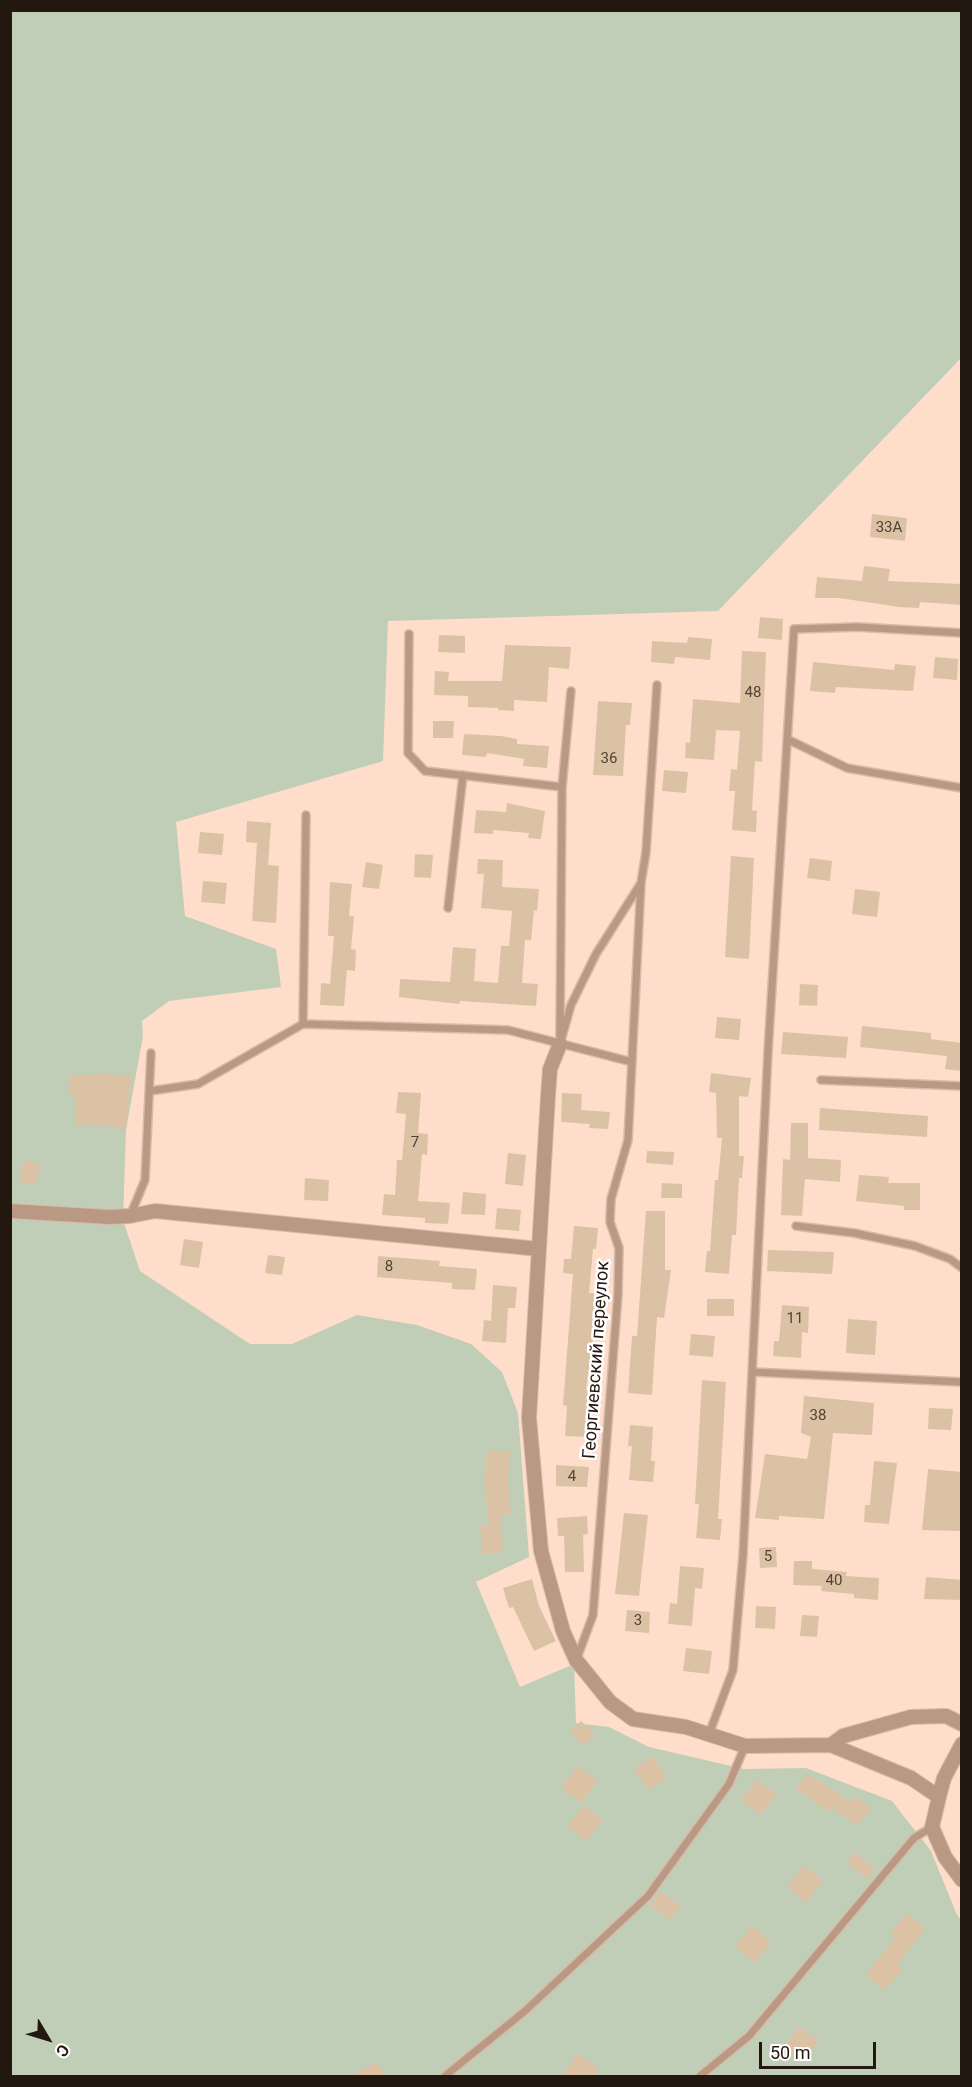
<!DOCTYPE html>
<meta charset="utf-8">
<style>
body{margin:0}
#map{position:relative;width:972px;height:2087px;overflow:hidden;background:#fedeca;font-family:Roboto,sans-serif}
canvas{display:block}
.frame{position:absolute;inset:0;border:12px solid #231810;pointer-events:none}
.north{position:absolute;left:18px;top:2009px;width:60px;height:60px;-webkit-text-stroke:4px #fff;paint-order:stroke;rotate:128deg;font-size:16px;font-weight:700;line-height:24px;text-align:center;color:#231810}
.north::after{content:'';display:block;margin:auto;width:21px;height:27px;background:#231810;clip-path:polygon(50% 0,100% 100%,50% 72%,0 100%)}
.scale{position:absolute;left:759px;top:2042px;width:117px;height:27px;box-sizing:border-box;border:3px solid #231810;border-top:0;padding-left:8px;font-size:18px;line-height:21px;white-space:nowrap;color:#231810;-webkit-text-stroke:4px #fff;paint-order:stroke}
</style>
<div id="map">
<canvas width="972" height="2087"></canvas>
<div class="frame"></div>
<div class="north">С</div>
<div class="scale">50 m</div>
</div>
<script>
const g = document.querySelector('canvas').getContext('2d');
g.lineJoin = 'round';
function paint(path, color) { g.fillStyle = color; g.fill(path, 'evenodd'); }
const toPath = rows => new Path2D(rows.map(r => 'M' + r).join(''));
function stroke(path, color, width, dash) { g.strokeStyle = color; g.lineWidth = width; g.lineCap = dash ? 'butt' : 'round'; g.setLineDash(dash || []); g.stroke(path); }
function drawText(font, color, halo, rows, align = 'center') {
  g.font = font + ' Roboto,sans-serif'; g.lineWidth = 5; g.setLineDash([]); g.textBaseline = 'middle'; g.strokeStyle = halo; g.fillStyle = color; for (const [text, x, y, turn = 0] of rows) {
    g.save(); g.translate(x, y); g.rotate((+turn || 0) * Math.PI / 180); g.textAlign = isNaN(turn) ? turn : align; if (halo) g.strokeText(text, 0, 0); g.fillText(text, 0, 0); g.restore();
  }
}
const green = toPath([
 [11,11,961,11,961,358,718,611,388,621,383,761,176,822,185,916,276,949,281,987,169,1001,142,1021,143,1036,126,1130,123,1220,140,1271,250,1344,292,1344,357,1315,417,1325,471,1344,502,1372,518,1413,529,1557,476,1582,520,1687,574,1664,576,1723,609,1727,649,1747,744,1769,806,1768,892,1801,931,1851,957,1915,961,1920,961,2076,11,2076]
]);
const building = toPath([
 [872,514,907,518,905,541,870,537],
 [864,566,890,569,888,581,962,584,962,605,920,602,919,608,899,607,839,598,815,598,817,577,862,581],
 [760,617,783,619,782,640,758,638],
 [439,635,465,636,465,653,438,652],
 [688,637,712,639,710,660,675,657,674,664,651,662,652,641,687,643],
 [505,645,571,647,569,669,549,667,547,702,514,700,514,711,498,710,498,708,468,707,468,696,434,695,435,671,449,672,448,681,502,681],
 [742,651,766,652,762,762,755,761,752,810,757,811,756,832,732,830,735,791,729,791,731,769,737,770,740,731,716,730,714,760,685,758,686,742,690,743,693,699,740,703],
 [935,657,958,659,957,680,933,678],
 [813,662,894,670,895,664,916,666,913,691,836,687,835,693,810,691],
 [598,701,632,703,630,725,626,725,623,776,593,775],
 [433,721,454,721,453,738,433,738],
 [464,734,501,736,517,739,517,744,549,746,547,768,523,766,524,759,487,753,486,757,462,755],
 [664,770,688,772,686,793,662,791],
 [507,803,545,811,541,839,528,838,529,833,493,830,493,834,474,833,476,810,506,812],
 [247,821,271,823,268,865,279,866,276,923,252,921,257,843,246,842],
 [200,832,224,834,222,855,198,853],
 [415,854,433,855,431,878,414,877],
 [731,856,754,858,749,959,725,957],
 [810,858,832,861,830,881,807,878],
 [478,859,503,860,502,887,539,889,537,911,534,910,531,940,525,940,522,983,538,984,536,1006,460,1001,459,1004,399,997,400,979,450,982,453,947,476,949,474,981,498,983,501,946,509,946,512,911,481,908,484,874,477,874],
 [366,862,383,865,379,889,362,887],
 [203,881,227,883,225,904,201,902],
 [330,882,352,884,349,916,354,916,351,949,356,950,355,971,347,970,344,1006,320,1005,321,983,330,984,334,936,328,936],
 [855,889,880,892,877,917,852,914],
 [800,984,818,985,817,1006,799,1005],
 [717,1017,741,1019,739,1040,715,1038],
 [862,1026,931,1033,931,1039,962,1043,962,1071,945,1069,947,1056,860,1047],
 [783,1032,848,1037,846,1058,781,1054],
 [711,1073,751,1078,748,1097,739,1096,739,1156,744,1156,742,1178,739,1178,736,1235,732,1235,729,1274,705,1272,707,1251,710,1251,715,1180,718,1180,722,1138,717,1138,716,1093,709,1092],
 [107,1074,131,1076,126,1130,109,1126,75,1125,76,1096,69,1097,69,1075],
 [398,1092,421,1093,418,1133,428,1134,427,1155,422,1154,418,1201,450,1203,448,1224,425,1223,425,1218,382,1215,384,1194,395,1195,397,1160,402,1160,406,1114,396,1113],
 [562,1093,582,1094,581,1110,610,1112,608,1129,589,1128,590,1124,561,1122],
 [820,1108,928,1116,927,1137,819,1130],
 [791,1123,808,1123,808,1158,841,1160,840,1182,805,1179,802,1216,781,1215,783,1159,790,1160],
 [647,1151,674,1152,673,1165,646,1163],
 [508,1153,526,1155,523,1186,505,1184],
 [24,1160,41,1165,35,1186,18,1181],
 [859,1175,889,1177,888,1183,920,1183,920,1210,904,1210,904,1206,856,1201],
 [305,1178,329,1180,328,1201,304,1200],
 [662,1183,682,1184,682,1198,661,1198],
 [463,1192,486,1194,485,1215,461,1214],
 [497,1208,521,1210,519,1231,495,1229],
 [646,1211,665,1211,665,1270,671,1270,664,1318,657,1317,652,1395,628,1393,632,1336,637,1336],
 [574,1226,598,1228,596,1249,593,1249,589,1293,594,1293,595,1323,586,1390,589,1390,586,1416,590,1416,588,1437,565,1436,567,1406,563,1405,573,1274,563,1273,564,1259,571,1259],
 [184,1239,203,1242,199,1268,180,1265],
 [768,1250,834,1252,832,1274,767,1271],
 [268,1255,285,1257,282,1275,265,1273],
 [378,1256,440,1261,439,1266,477,1269,475,1290,452,1289,452,1283,377,1277],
 [493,1285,517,1287,515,1308,508,1308,506,1343,482,1341,484,1320,491,1321],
 [707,1299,734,1299,734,1316,707,1316],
 [782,1305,809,1307,808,1333,802,1332,801,1358,773,1356,774,1341,779,1341],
 [848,1319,877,1321,875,1355,846,1353],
 [691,1334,715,1336,713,1357,689,1355],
 [702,1380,726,1382,718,1519,722,1519,720,1540,696,1538,699,1504,695,1504],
 [804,1396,874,1403,872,1435,833,1433,824,1519,779,1516,779,1520,755,1518,765,1454,807,1459,811,1437,801,1433],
 [929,1408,953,1409,951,1430,928,1429],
 [630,1425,653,1427,651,1461,655,1461,653,1482,629,1480,632,1446,628,1446],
 [487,1450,511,1452,508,1485,511,1514,500,1515,503,1552,482,1554,480,1526,489,1525,484,1482],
 [874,1461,897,1463,889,1524,864,1522,865,1505,870,1505],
 [556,1465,589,1467,587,1487,556,1486],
 [928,1469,962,1472,962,1531,922,1530],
 [624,1513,648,1515,639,1596,615,1594],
 [587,1516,588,1534,583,1535,584,1572,565,1572,564,1536,558,1536,557,1518],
 [776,1547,777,1567,760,1568,759,1548],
 [794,1561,812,1561,812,1569,847,1572,846,1576,879,1578,878,1600,854,1598,854,1594,821,1591,822,1586,793,1585],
 [680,1566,704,1568,702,1589,695,1588,692,1626,668,1624,670,1603,677,1604],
 [926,1577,962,1580,962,1600,924,1599],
 [532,1579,539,1606,556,1641,534,1651,513,1607,509,1608,503,1588],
 [756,1606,776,1607,775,1629,755,1628],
 [627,1610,650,1612,649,1633,625,1631],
 [802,1615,819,1616,817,1637,800,1636],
 [686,1648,712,1651,709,1674,683,1671],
 [581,1721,595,1734,584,1746,570,1732],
 [653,1756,667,1778,648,1790,634,1769],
 [578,1766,598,1781,581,1803,561,1787],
 [807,1773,851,1802,856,1796,871,1808,857,1826,832,1808,829,1812,796,1789],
 [757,1779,777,1794,760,1815,740,1800],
 [584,1805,603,1820,586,1842,567,1826],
 [855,1852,875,1870,866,1879,847,1862],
 [804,1866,823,1881,806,1903,787,1887],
 [661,1892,681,1906,670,1920,650,1905],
 [907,1913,926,1928,897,1965,902,1969,885,1991,866,1975,895,1938,890,1934],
 [752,1926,771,1941,755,1963,735,1947],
 [799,2026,819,2041,802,2063,782,2048],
 [577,2054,599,2068,594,2076,562,2076],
 [377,2062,385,2076,351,2076]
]);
const lane = toPath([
 [409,634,408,753,425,771,562,787],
 [789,740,847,768,962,788],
 [448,908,463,775],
 [303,1024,306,815],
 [560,1036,562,787,571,691],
 [560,1044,571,1005,596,954,641,883,646,852,657,685],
 [821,1080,962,1086],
 [150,1091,198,1084,303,1024,508,1030,632,1062],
 [130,1216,145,1180,151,1053],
 [796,1226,854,1233,915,1246,950,1259,962,1268],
 [752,1372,962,1382],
 [577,1658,593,1615,618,1294,619,1248,610,1222,611,1199,628,1140,641,883],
 [709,1734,733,1670,743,1555,768,1052,794,629,857,627,962,633],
 [445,2076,525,2011,648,1896,729,1784,745,1746],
 [700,2076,749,2036,914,1838,932,1827]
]);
const street = toPath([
 [560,1044,550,1069,548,1096,529,1418,541,1551,563,1631,576,1660,610,1702,633,1719,686,1727,745,1746,831,1745,911,1778,939,1797,932,1827,945,1857,962,1880],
 [10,1211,109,1217,130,1216,155,1211,539,1249],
 [831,1745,843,1736,911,1717,946,1716,962,1724],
 [939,1797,944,1778,962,1744]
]);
const numberNames = [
 ["33А",889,528],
 ["48",753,693],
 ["36",609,759],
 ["7",415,1143],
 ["8",389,1267],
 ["11",795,1319],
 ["38",818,1416],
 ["4",572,1477],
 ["5",768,1557],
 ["40",834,1581],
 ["3",638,1621]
];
const streetNames = [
 ["Георгиевский переулок",597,1360,-86]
];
paint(green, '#c1ceb7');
paint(building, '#dcc2a5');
stroke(lane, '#d7baa9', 10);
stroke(street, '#d7baa9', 16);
stroke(lane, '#b99984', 7);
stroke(street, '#b99984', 14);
drawText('15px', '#514235', null, numberNames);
drawText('18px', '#231810', '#fff', streetNames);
</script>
